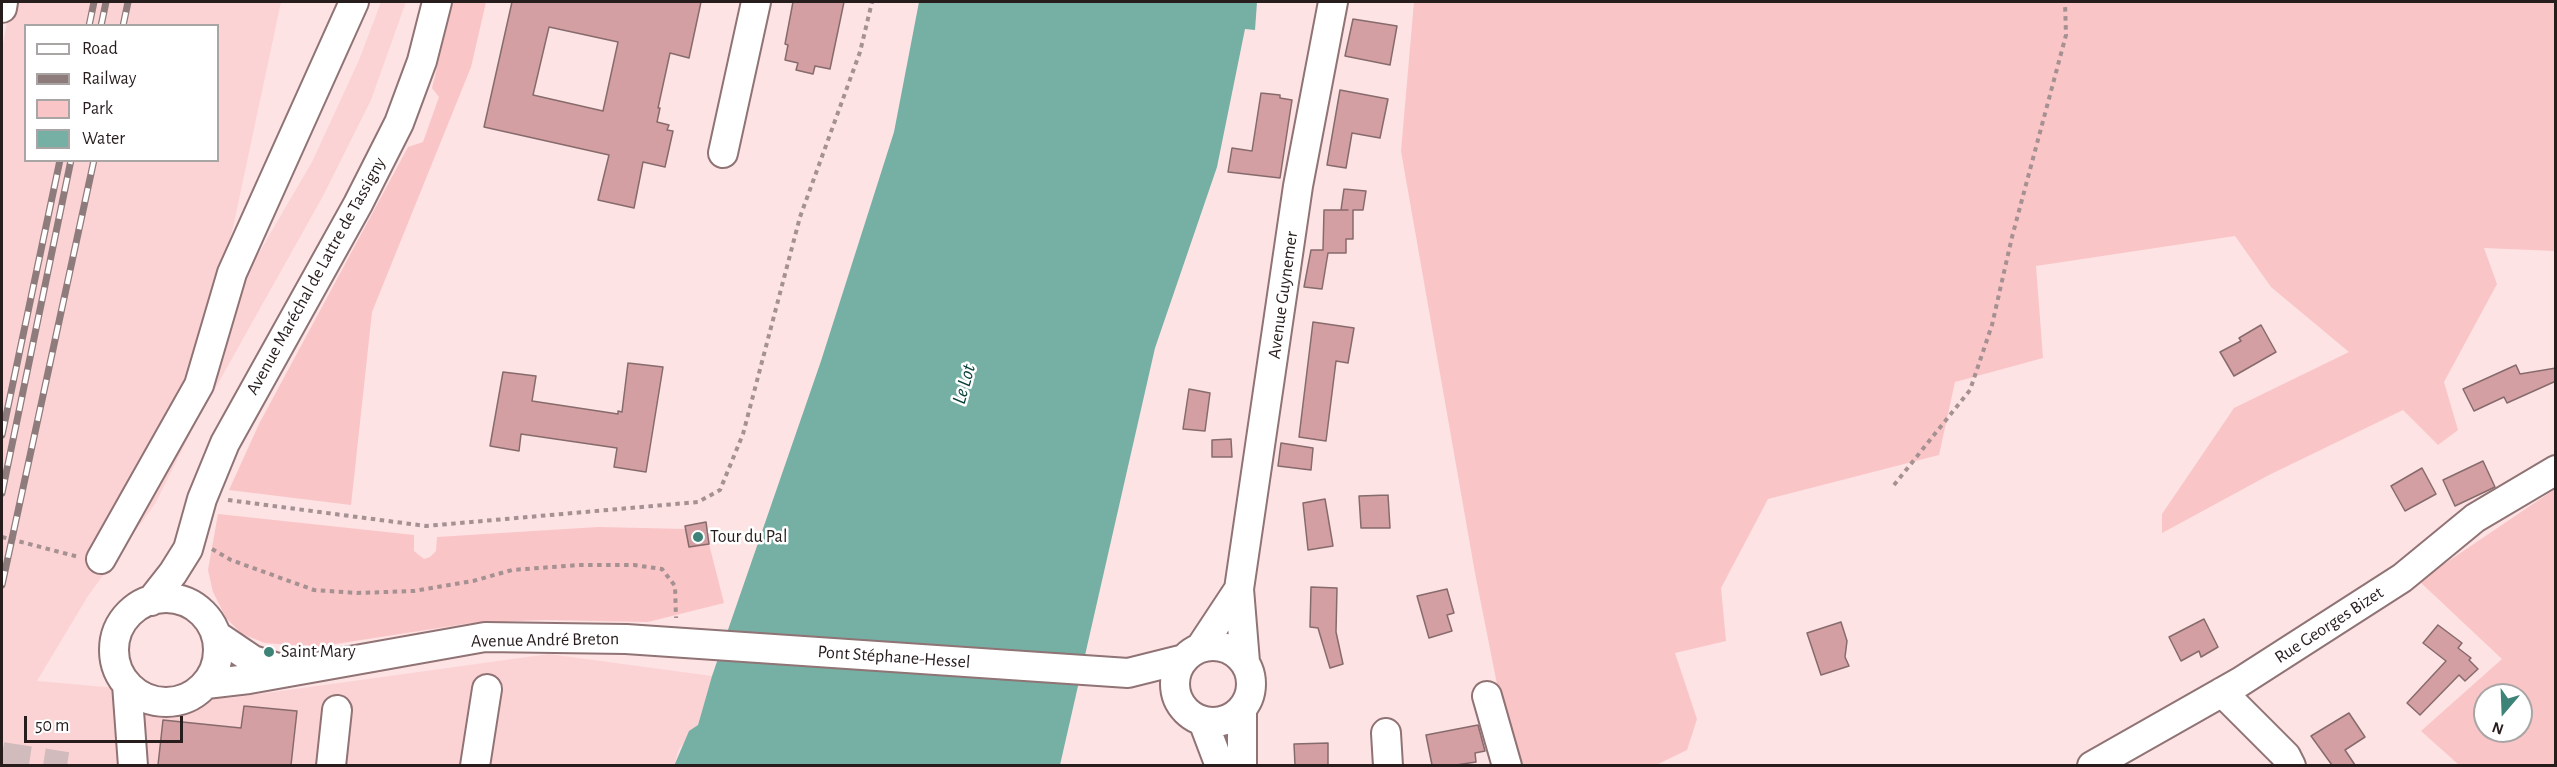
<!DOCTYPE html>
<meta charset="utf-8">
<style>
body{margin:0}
#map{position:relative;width:2557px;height:767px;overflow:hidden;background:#fde3e4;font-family:"Alegreya Sans",sans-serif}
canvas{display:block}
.frame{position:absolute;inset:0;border:3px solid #281d1d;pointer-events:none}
.legend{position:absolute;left:24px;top:24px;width:195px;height:138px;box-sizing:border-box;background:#fff;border:2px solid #a9a5a5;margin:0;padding:8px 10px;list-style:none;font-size:18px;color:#281d1d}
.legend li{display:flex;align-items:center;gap:12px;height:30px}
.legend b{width:30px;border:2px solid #a9a5a5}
.north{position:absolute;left:2473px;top:683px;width:60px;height:60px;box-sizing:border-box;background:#fff;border:2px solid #a9a5a5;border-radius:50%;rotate:199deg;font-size:16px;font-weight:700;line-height:24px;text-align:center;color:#281d1d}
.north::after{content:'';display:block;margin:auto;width:21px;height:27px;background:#3e8377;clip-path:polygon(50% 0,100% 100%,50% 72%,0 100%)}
.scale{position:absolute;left:24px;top:716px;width:159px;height:27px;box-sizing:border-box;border:3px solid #281d1d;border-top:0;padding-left:8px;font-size:18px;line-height:21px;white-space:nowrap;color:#281d1d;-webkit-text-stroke:4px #fff;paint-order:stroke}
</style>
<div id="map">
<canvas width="2557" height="767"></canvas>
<div class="frame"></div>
<ul class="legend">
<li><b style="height:8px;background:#fff"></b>Road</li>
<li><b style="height:8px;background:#8e7c7c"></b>Railway</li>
<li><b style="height:16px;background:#fac5c7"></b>Park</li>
<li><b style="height:16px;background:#76afa4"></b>Water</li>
</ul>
<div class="north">N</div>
<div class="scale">50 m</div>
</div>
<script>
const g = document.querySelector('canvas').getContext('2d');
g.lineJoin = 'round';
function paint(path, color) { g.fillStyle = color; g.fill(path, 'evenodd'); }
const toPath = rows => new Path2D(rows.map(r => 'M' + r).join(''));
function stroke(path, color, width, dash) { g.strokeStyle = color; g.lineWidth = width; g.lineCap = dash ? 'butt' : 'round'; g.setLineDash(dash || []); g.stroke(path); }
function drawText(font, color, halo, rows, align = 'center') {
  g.font = font + ' "Alegreya Sans",sans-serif'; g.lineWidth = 5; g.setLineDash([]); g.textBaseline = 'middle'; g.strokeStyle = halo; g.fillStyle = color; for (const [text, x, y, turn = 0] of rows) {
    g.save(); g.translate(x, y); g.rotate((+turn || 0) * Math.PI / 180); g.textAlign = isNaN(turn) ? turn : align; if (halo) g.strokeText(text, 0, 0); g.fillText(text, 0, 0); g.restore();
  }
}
const built = toPath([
 [11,2,281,2,234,223,213,307,225,311,312,162,359,60,381,2,406,2,371,100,323,196,192,430,155,504,88,596,37,681,230,698,549,654,712,676,698,725,679,749,674,765,2,766,2,49],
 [26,26,218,26,218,160,26,160]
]);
const green = toPath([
 [453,2,486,2,471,67,372,312,351,505,229,490,259,424,408,147,423,142,439,97,432,88],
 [1414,2,2555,2,2555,251,2484,248,2497,284,2444,382,2458,430,2438,445,2403,410,2269,475,2162,533,2162,514,2234,408,2349,352,2271,287,2235,236,2036,266,2043,358,1955,382,1939,455,1768,499,1721,588,1726,641,1675,653,1697,719,1687,750,1656,765,1513,765,1475,573,1401,151],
 [2555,489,2555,765,2459,765,2421,731,2502,659,2419,581],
 [2485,695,2521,695,2521,731,2485,731],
 [218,514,414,535,414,551,424,559,430,557,436,551,437,537,598,527,686,529,689,547,709,544,724,603,648,622,544,620,471,623,316,647,265,643,242,634,226,618,213,592,208,570]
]);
const water = toPath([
 [919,2,1257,2,1255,30,1245,29,1217,167,1155,348,1060,765,674,766,689,731,698,725,712,676,821,361,894,132]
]);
const building = toPath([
 [512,2,701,2,689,58,670,53,658,108,660,108,657,122,669,125,667,130,673,131,665,167,643,162,634,208,598,200,609,155,484,127,512,2],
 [549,27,618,42,603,111,533,95,549,27],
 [793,2,844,2,830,69,815,66,813,74,796,70,798,63,785,60,788,45,785,44,793,2],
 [1353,19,1397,26,1390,65,1345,56,1353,19],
 [1340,90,1388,99,1380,138,1352,133,1346,168,1327,165,1340,90],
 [1261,93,1280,95,1280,98,1292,100,1280,178,1228,172,1232,148,1252,151,1261,93],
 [1344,189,1366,191,1363,210,1353,210,1353,239,1346,239,1346,253,1328,253,1322,289,1304,287,1311,250,1323,250,1324,210,1348,210,1341,210,1344,189],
 [1313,322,1354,328,1348,363,1336,361,1326,441,1299,437,1313,322],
 [2261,325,2276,352,2234,376,2220,352,2241,341,2239,338,2261,325],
 [628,363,663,367,646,472,614,467,617,448,521,434,519,451,490,446,503,372,536,376,532,401,618,414,618,411,622,412,628,363],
 [2516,365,2520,374,2556,368,2556,381,2507,403,2504,397,2474,411,2463,389,2516,365],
 [1189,389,1210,393,1205,431,1183,429,1189,389],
 [1231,439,1232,457,1212,457,1212,440,1231,439],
 [1281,443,1313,448,1311,470,1278,466,1281,443],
 [2483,461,2495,487,2455,506,2443,480,2483,461],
 [2422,468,2436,494,2405,511,2391,486,2422,468],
 [1388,495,1390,528,1361,528,1359,496,1388,495],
 [1325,499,1333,546,1308,550,1303,503,1325,499],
 [706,522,709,544,689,547,685,526,706,522],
 [1311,587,1337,588,1336,632,1343,664,1330,668,1318,628,1310,627,1311,587],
 [1447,589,1454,613,1447,615,1452,631,1429,638,1417,596,1447,589],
 [2204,619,2218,647,2201,657,2199,651,2181,661,2169,637,2204,619],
 [1841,622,1847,641,1845,657,1849,666,1821,675,1807,633,1841,622],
 [2438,625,2462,643,2458,648,2471,658,2469,660,2478,669,2465,681,2459,675,2420,715,2407,703,2446,661,2423,643,2438,625],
 [244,706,297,711,291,765,158,765,163,720,241,728,244,706],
 [2349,713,2365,737,2345,750,2355,765,2332,765,2311,736,2349,713],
 [1478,725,1485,751,1475,753,1476,762,1456,765,1432,765,1426,735,1478,725],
 [1328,743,1328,765,1295,765,1294,744,1328,743]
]);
const minorTunnel = toPath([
 [2,756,67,766]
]);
const path = toPath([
 [1894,485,1970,390,1992,325,2012,237,2066,35,2065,2],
 [228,500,426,526,698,502,720,490,743,434,800,217,860,52,872,2],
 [2,537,79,557],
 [212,549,231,560,314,590,357,593,414,591,473,581,512,570,579,565,634,565,662,569,675,586,676,618]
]);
const minor = toPath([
 [2,8,3,2],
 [723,153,756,2],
 [101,559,199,385,232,273,354,2],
 '114 650a52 52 0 1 1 104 0a52 52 0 1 1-104 0Z',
 [151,601,173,573,188,549,202,499,225,443,358,204,399,123,422,61,437,2],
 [216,635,253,660,287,671],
 '1175 684a38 38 0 1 1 76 0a38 38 0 1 1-76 0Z',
 [1200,648,1239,589],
 [1245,662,1239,589,1298,186,1333,2],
 [127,684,133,766],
 [206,684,249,679,485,637,626,639,1128,673,1184,659],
 [2222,692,2286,756,2291,766],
 [1487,696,1507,766],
 [1203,721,1220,766],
 [1386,733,1388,766],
 [331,766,337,710],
 [475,766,487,689],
 [1242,766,1242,709],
 [2092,766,2240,682,2402,578,2475,518,2556,470]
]);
const rail = toPath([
 [89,26,94,2],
 [101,26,106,2],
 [123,26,128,2],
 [2,435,60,160],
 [2,493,71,160],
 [2,585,94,160]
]);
const markers = [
 [698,537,6,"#3e8377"],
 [269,652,6,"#3e8377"]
];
const streetNames = [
 ["Avenue Maréchal de Lattre de Tassigny",316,276,-61],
 ["Avenue Guynemer",1283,295,-82],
 ["Rue Georges Bizet",2329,625,-33],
 ["Avenue André Breton",545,640,-1],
 ["Pont Stéphane-Hessel",894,657,4]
];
const poiNames = [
 ["Tour du Pal",710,537],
 ["Saint Mary",281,652]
];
const waterNames = [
 ["Le Lot",964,384,-74]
];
paint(built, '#fcd3d5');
paint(green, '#fac5c7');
paint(water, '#76afa4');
paint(building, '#d39fa2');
stroke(building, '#876b6c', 1.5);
stroke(minorTunnel, '#d2bbbc', 28, [28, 14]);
stroke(minor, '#907374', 32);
stroke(path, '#a59192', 4, [4.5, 4.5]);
stroke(minor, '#fff', 28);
stroke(rail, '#8e7c7c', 7);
stroke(rail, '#fff', 4.5, [14]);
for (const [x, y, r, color] of markers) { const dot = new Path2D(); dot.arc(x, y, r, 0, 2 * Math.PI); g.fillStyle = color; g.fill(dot); stroke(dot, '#fff', 2); }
drawText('18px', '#281d1d', '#fff', streetNames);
drawText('18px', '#281d1d', '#fff', poiNames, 'left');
drawText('italic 20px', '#073e37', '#fff', waterNames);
</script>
